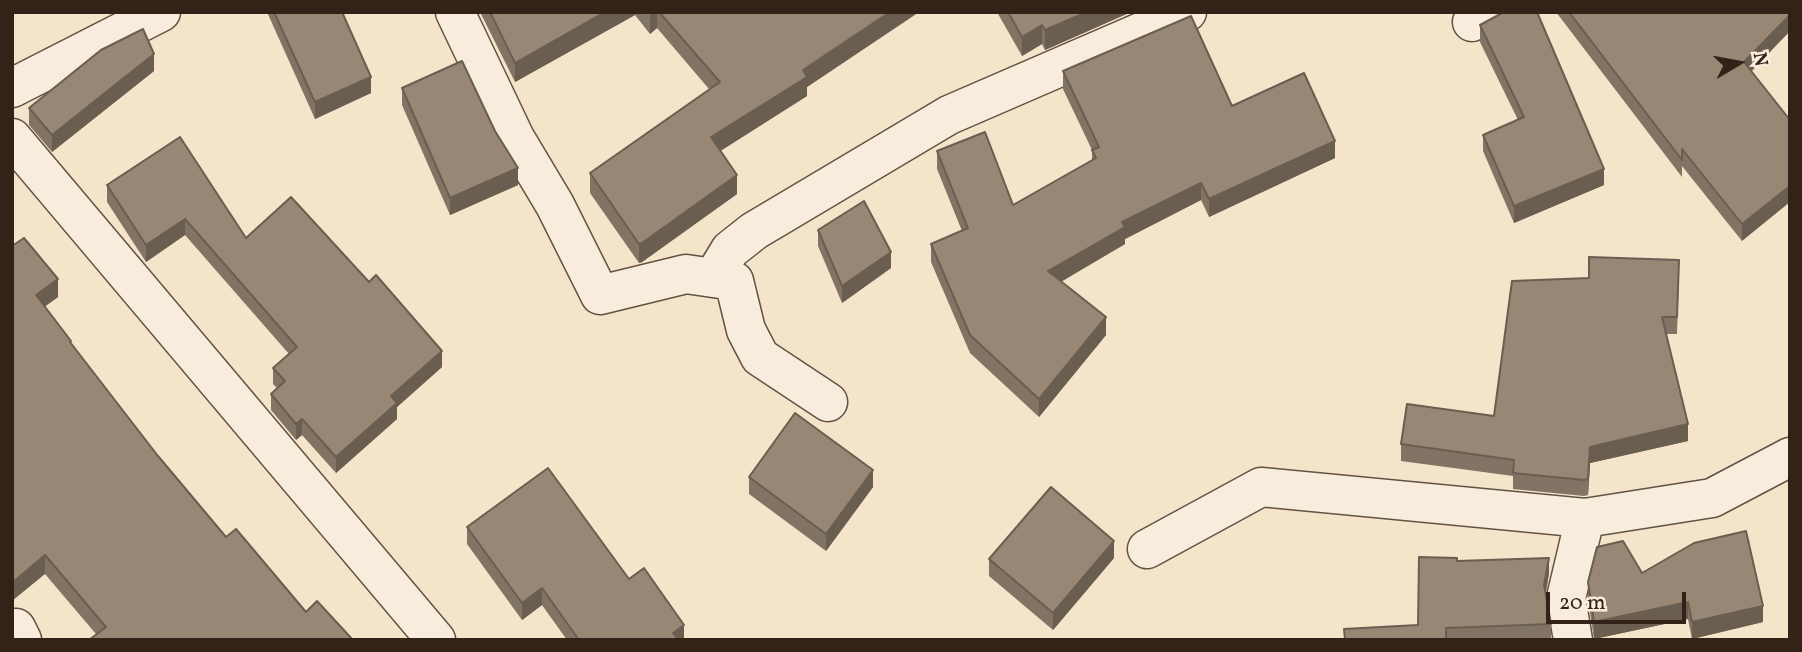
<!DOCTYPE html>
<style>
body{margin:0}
#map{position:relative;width:1802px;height:652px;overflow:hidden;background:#f4e4ca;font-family:Vollkorn,serif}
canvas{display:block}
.frame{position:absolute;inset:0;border:14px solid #332217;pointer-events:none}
.north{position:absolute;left:1704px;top:28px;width:70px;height:70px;-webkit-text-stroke:5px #f8eddd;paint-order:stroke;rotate:80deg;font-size:19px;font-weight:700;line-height:28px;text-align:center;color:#332217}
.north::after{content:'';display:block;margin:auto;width:24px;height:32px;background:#332217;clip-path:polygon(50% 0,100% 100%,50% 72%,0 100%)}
.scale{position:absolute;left:1546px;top:592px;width:140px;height:32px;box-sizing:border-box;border:4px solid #332217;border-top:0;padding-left:9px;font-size:21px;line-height:24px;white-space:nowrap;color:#332217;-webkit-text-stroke:5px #f8eddd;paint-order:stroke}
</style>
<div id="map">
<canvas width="1802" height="652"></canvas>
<div class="frame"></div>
<div class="north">N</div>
<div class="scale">20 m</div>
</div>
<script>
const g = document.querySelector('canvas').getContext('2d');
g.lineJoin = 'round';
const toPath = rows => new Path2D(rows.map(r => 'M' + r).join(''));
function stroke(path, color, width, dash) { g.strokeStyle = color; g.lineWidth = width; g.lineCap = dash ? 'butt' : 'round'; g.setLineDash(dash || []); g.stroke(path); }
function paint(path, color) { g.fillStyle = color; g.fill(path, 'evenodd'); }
const minor = toPath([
 [455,12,515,138,555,205,600,295,686,274,734,281,746,330,760,357,828,402],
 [1472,22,1490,12],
 [12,88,161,12],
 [12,138,436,640],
 [713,278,730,250,754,231,949,115,1187,12],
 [1147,549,1261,487,1585,518,1712,498,1790,457],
 [16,628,22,640],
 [1573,640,1566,598,1585,518]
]);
const wall = toPath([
 [267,12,342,12,371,93,315,119],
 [480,12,919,12,807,87,807,96,720,151,737,194,642,262,639,263,590,193,590,173,709,89,657,28,650,34,635,15,515,82],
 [997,12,1131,12,1045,50,1042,44,1022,56],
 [1556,12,1790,12,1790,31,1752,71,1742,241,1682,166,1682,177],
 [1480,25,1604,185,1514,223,1483,151,1483,135,1518,120,1480,42],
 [154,71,52,152,29,125,29,108],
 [1063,71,1232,106,1335,158,1209,217,1201,200,1125,239,1125,244,1061,282,1106,335,1039,417,970,353,931,262,931,244,962,231,937,169,937,151,1013,205,1092,161,1092,150,1063,89],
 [402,88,518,185,450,215,402,105],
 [107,185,246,238,442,367,397,407,397,419,336,473,302,435,296,440,271,410,271,394,277,388,273,384,273,368,289,354,185,235,146,262,107,202],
 [818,230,891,268,842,303,818,246],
 [12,246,58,297,45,306,71,345,158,456,226,537,306,612,353,640,96,634,45,574],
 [1679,276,1677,334,1666,334,1688,441,1590,463,1588,495,1584,496,1513,489,1513,476,1401,461,1401,444,1494,416],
 [749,477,873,487,826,551,749,494],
 [467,527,629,579,684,640,567,640,542,605,522,620,467,544],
 [1114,558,1053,630,989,576,989,559],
 [1457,561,1549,573,1546,594,1551,624,1551,639,1344,640,1344,629,1418,625],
 [1642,573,1763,622,1692,639,1688,619,1594,639,1588,599,1588,582]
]);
const shadedWall = toPath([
 [605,12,635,12,635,15,515,82,515,63],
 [653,12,657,12,657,28,650,34,650,15],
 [890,12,919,12,807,87,807,96,711,157,711,137,803,70],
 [1087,12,1131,12,1045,50,1045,30],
 [1790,15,1790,31,1744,78,1744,62],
 [1042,25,1042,44,1022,56,1022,37],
 [154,54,154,71,52,152,52,135],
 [371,77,371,93,315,119,315,102],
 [1335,141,1335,158,1209,217,1209,199],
 [518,168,518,185,450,215,450,198],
 [1604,169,1604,185,1514,223,1514,206],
 [737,175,737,194,642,262,639,263,639,244],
 [1201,183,1201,200,1125,239,1125,244,1048,289,1048,271,1122,222],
 [1790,186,1790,202,1742,241,1742,224],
 [185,219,185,235,146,262,146,245],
 [891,252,891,268,842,303,842,286],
 [58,279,58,297,36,313,36,295],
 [1106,317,1106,335,1039,417,1039,399],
 [442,351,442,367,397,407,397,419,336,473,336,457,391,396],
 [302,419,302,435,296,440,296,424],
 [1688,424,1688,441,1590,463,1588,495,1588,479,1590,447],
 [873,470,873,487,826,551,826,534],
 [1114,541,1114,558,1053,630,1053,613],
 [45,555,45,574,12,601,12,583],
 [1549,558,1549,573,1544,601,1544,585],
 [542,588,542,605,522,620,522,603],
 [1688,602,1688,619,1594,639,1594,622],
 [1763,606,1763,622,1692,639,1692,622],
 [684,625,684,640,673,640,673,633]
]);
const building = toPath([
 [274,12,342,12,371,77,315,102,274,12],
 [490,12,605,12,515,63,490,12],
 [659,12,890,12,803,70,807,77,711,137,737,175,642,243,639,244,590,173,720,82,659,12],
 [1008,12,1087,12,1045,30,1042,25,1022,37,1008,12],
 [1504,12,1537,12,1604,169,1514,206,1483,135,1524,117,1480,25,1504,12],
 [1569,12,1790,12,1790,15,1744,62,1790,120,1790,186,1742,224,1682,149,1682,160,1569,12],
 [1191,16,1232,106,1304,73,1335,141,1209,199,1201,183,1122,222,1125,227,1048,271,1106,317,1039,399,970,335,931,244,968,228,937,151,985,132,1013,205,1096,158,1092,150,1099,147,1063,71,1191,16],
 [143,29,154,54,52,135,29,108,101,50,143,29],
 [462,61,495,131,518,168,450,198,402,88,462,61],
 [180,137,246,238,291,197,369,282,376,275,442,351,391,396,397,403,336,457,302,419,296,424,271,394,285,381,273,368,297,347,185,219,146,245,107,185,180,137],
 [864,201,891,252,842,286,818,230,864,201],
 [24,238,58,279,36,295,71,341,70,342,158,456,226,537,236,529,306,612,317,601,353,640,89,640,106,627,45,555,12,583,12,246,24,238],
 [1589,257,1679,260,1677,317,1662,317,1688,424,1590,447,1588,479,1584,480,1513,473,1514,460,1401,444,1407,404,1494,416,1512,281,1589,278,1589,257],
 [795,413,873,470,826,534,749,477,795,413],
 [548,468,629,579,644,568,684,625,673,633,679,640,579,640,542,588,522,603,467,527,548,468],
 [1051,487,1114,541,1053,613,989,559,1051,487],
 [1746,531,1763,606,1692,622,1688,602,1594,622,1588,582,1597,547,1623,541,1642,573,1694,543,1746,531],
 [1419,557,1457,558,1457,561,1549,558,1544,585,1551,624,1446,628,1446,640,1345,640,1344,629,1418,625,1419,557]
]);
stroke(minor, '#635244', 41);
stroke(minor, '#f8eddd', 38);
paint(wall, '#827464');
paint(shadedWall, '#6a5e51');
paint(building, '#978774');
stroke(building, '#6a5e51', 2);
</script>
